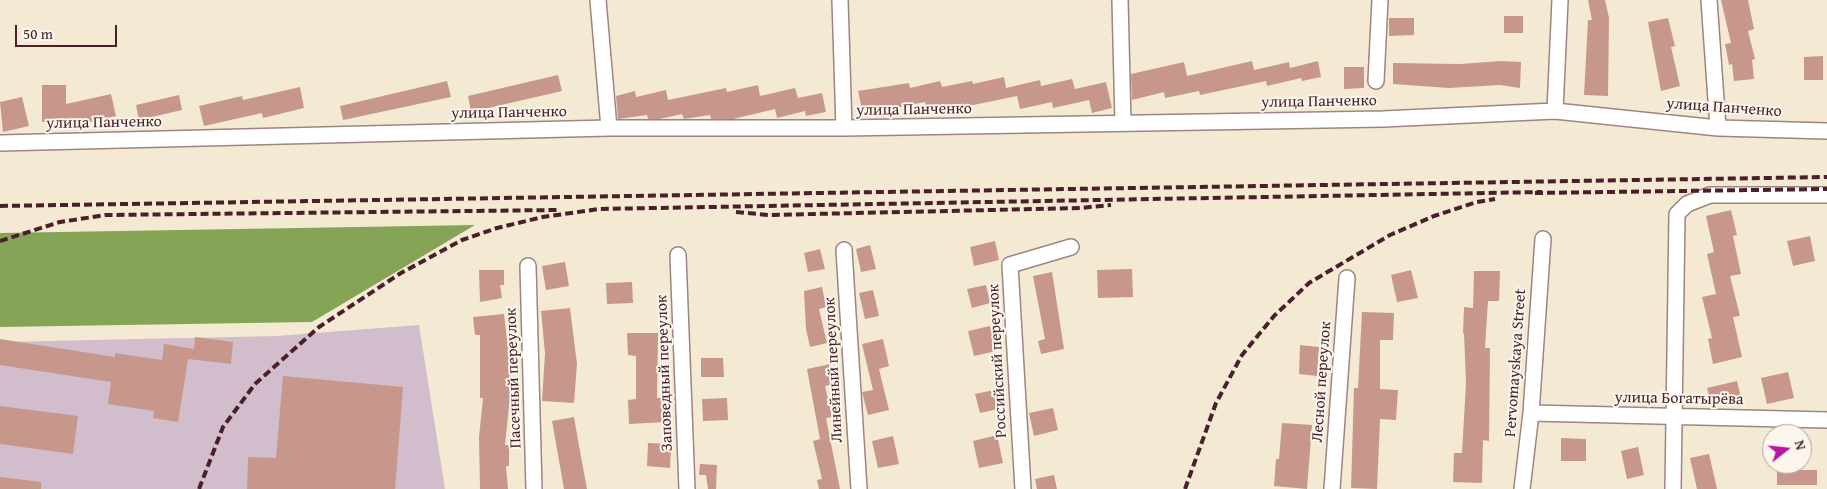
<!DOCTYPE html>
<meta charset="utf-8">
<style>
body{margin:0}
#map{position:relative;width:1827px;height:489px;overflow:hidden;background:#f4ead4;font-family:"Gentium Book Plus",serif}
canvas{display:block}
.north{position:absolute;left:1762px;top:424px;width:50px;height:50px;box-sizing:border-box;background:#fbf7ec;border:1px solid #b4a19f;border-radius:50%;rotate:74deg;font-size:14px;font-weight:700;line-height:20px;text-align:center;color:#4a1f2b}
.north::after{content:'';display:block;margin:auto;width:18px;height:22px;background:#b5179e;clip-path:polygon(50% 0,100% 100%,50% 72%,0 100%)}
.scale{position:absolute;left:15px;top:25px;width:102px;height:22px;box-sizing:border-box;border:2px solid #4a1f2b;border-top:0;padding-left:6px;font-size:15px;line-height:18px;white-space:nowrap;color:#4a1f2b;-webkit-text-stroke:4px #fbf7ec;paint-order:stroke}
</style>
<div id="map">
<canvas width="1827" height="489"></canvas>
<div class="north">N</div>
<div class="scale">50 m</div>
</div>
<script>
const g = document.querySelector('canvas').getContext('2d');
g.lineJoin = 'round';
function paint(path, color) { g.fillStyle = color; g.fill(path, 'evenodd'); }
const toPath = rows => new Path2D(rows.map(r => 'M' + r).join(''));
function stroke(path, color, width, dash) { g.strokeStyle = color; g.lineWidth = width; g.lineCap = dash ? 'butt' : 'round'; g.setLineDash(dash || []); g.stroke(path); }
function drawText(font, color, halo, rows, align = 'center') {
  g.font = font + ' "Gentium Book Plus",serif'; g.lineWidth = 4; g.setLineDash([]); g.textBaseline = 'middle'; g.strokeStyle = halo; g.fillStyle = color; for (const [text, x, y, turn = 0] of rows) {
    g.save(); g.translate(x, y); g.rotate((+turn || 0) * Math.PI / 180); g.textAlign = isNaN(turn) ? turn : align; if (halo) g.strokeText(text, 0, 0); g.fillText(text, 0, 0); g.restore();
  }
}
const industrial = toPath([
 [419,325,445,489,0,489,0,342,277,336]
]);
const forest = toPath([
 [475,225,312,322,0,327,0,233]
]);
const building = toPath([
 [1588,0,1605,0,1609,18,1608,96,1584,95,1588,20,1592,20],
 [1721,0,1748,0,1754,29,1748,31,1755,59,1752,60,1754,79,1734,81,1732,64,1729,65,1725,44,1731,43],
 [1504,16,1523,16,1523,33,1504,33],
 [1389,18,1414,18,1414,35,1389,36],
 [1668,18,1675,46,1671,47,1680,86,1661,91,1648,22],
 [1823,56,1823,80,1804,80,1804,57],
 [1252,61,1254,70,1289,62,1290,68,1318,61,1321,77,1302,81,1301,78,1267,86,1266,81,1200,95,1199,91,1165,98,1164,92,1132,100,1131,74,1184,62,1187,76],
 [1501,61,1521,62,1520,88,1500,85,1449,88,1393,84,1393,63,1460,64],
 [1344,67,1364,67,1364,88,1344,89],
 [558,75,562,91,471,112,468,96],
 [1004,77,1006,88,1040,80,1041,86,1072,79,1075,89,1106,82,1112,108,1092,113,1089,100,1053,108,1052,102,1020,109,1017,96,959,108,958,104,927,111,925,102,863,114,858,91,909,83,910,88,940,81,942,87,972,81,973,84],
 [447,81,451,97,343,120,340,106],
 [42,85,66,85,66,104,111,94,116,116,85,123,42,122],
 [758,85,760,96,795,88,798,98,822,93,826,112,806,116,805,111,777,118,775,109,733,119,711,119,710,115,684,119,682,114,660,119,648,119,647,115,618,119,616,96,635,91,636,97,666,90,668,100,726,88,727,92],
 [300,87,304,108,263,118,262,113,204,126,199,106,242,96,243,100],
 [179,95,182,110,139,120,136,105],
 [22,97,29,126,3,132,0,102],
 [1731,210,1737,235,1733,236,1741,274,1730,276,1740,316,1733,317,1742,357,1713,364,1708,339,1712,338,1702,297,1716,294,1707,254,1714,252,1706,216],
 [1810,236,1815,261,1793,266,1787,241],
 [995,241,999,260,974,266,970,247],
 [870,245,876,269,861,272,856,249],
 [820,249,825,269,808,272,804,253],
 [565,262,569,286,546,290,542,266],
 [1132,269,1133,297,1098,298,1097,270],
 [479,270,504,270,504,285,500,285,502,298,480,302],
 [1411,270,1418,298,1397,302,1391,275],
 [1474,271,1500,271,1499,301,1488,301,1485,348,1490,348,1489,441,1483,440,1482,483,1453,482,1454,453,1462,453,1466,383,1464,333,1463,333,1464,307,1473,308],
 [1052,272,1064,349,1041,354,1038,341,1045,339,1033,276],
 [632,282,633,303,607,304,606,283],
 [986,285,990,303,972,308,967,289],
 [822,287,826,307,819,309,827,343,810,347,806,329,804,291],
 [873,290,879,316,865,319,859,293],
 [570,308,577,364,574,403,542,401,545,353,541,311],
 [1362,312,1394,313,1393,340,1380,340,1380,389,1398,390,1396,420,1380,419,1377,489,1351,488,1354,388,1358,388],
 [504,314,510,366,510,397,505,445,509,445,509,466,506,466,508,489,480,489,479,437,483,398,480,398,480,335,475,335,473,317],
 [990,326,996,351,974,356,968,331],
 [627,333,658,333,657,398,665,398,667,422,629,424,628,400,636,399,636,356,628,355],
 [195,337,233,342,231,364,188,359,178,422,153,418,154,411,108,404,111,382,0,365,0,339,115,357,115,353,162,360,164,344,194,349],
 [883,339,889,366,879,369,889,410,868,415,862,392,873,390,862,344],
 [1300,345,1319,347,1317,376,1299,374],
 [701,358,723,358,724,377,701,377],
 [830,364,834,384,825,386,832,417,826,418,840,489,819,489,817,480,822,479,813,441,820,439,807,369],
 [1788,372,1794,398,1767,404,1761,378],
 [283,376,403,387,395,489,247,489,248,457,276,458],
 [1737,381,1741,398,1711,405,1707,388],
 [994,390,998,409,980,413,975,394],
 [727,398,728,420,703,421,702,399],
 [0,406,78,416,73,454,0,444],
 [1053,408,1058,430,1034,436,1029,413],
 [574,417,578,440,587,489,564,489,552,421],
 [1282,423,1312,425,1307,489,1274,486,1276,459,1279,459],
 [997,435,1003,463,979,468,973,441],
 [893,436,899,464,878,468,872,441],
 [1561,438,1586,439,1586,461,1561,461],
 [648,443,671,444,670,468,647,466],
 [1638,447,1644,475,1627,479,1621,451],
 [1709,454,1717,489,1697,489,1690,458],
 [700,464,717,465,716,489,708,489,706,475,699,475],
 [1777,470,1817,470,1817,485,1777,485],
 [1054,475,1057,489,1037,489,1035,479],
 [0,477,41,482,41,489,0,489]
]);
const minor = toPath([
 [598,0,609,128],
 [840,0,844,128],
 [1120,0,1123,123],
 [1709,0,1718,128],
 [1376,81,1380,0],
 [1555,111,1560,0],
 [0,143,609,128,844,128,1383,119,1555,111,1718,128,1827,131],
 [844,250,859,489],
 [678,255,687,489],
 [528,266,534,489],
 [1531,413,1827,420],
 [1023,489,1010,265,1071,247],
 [1332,489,1347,278],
 [1522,489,1531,413,1543,239],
 [1673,489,1677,214,1687,204,1710,195,1827,195]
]);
const rail = toPath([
 [1535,193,1827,189],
 [0,206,1827,177],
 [736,212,769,215,1080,208,1111,205],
 [0,241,60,222,106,215,557,210],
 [199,489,223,427,255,384,319,327,401,273,462,240,497,228,543,217,599,209,1542,192],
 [1185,489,1216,403,1242,355,1274,316,1309,283,1390,235,1434,216,1477,202,1495,199]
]);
const streetNames = [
 ["улица Панченко",1319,102,-1],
 ["улица Панченко",1724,108,4],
 ["улица Панченко",914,110,-1],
 ["улица Панченко",509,113,-1],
 ["улица Панченко",104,123,-1],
 ["Российский переулок",998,361,-93],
 ["Pervomayskaya Street",1516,363,-86],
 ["Линейный переулок",834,370,-93],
 ["Заповедный переулок",665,373,-92],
 ["Пасечный переулок",514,378,-92],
 ["Лесной переулок",1322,382,-86],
 ["улица Богатырёва",1679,399,1]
];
paint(industrial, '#d1bdcb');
paint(forest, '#86a456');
paint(building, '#c8978c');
stroke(minor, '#9f8480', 18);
stroke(minor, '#fff', 15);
stroke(rail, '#4a1f2b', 4, [8, 4]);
drawText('16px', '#4a1f2b', '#fbf7ec', streetNames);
</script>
